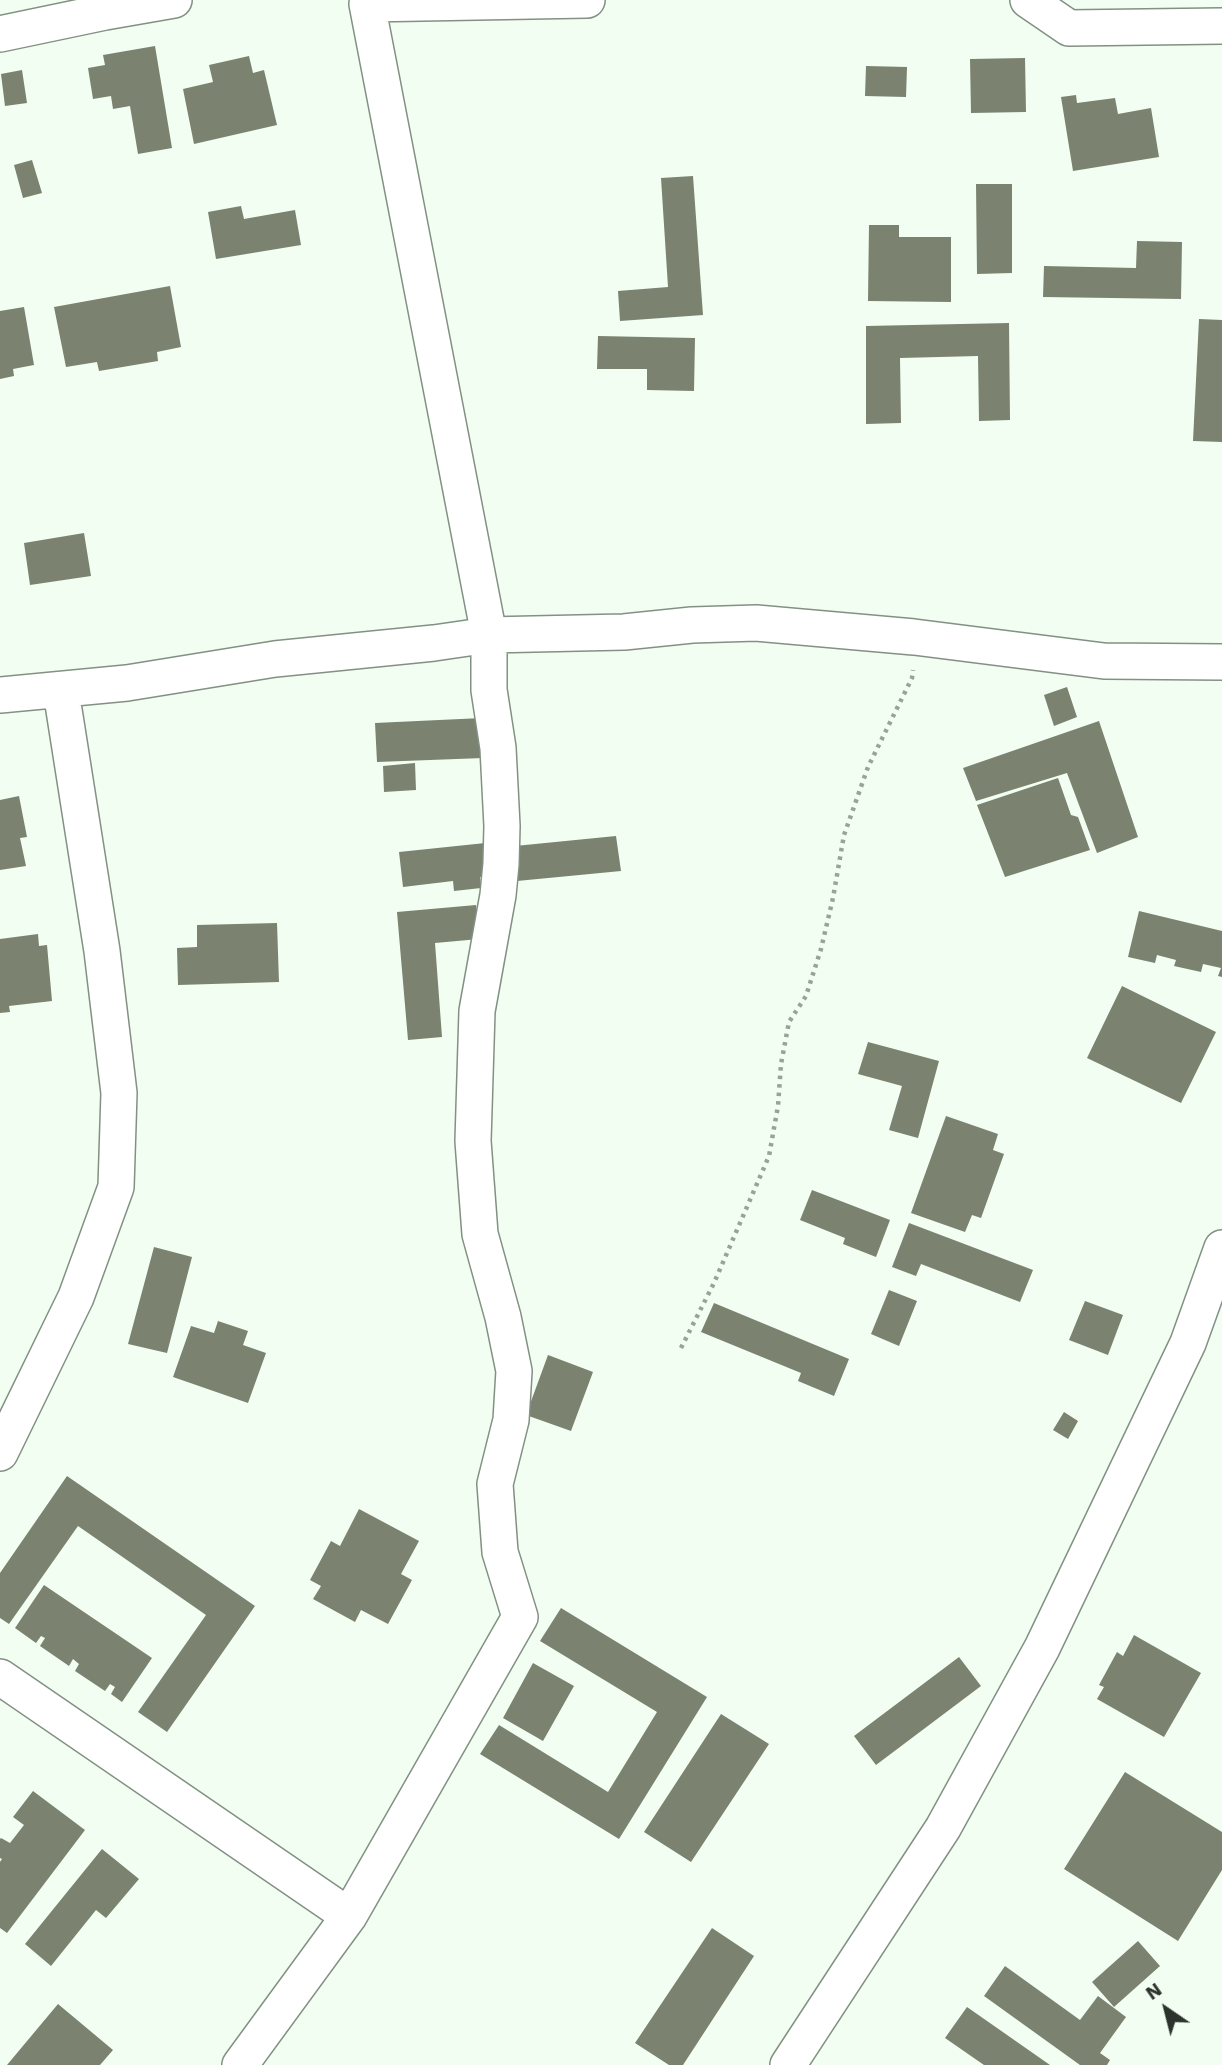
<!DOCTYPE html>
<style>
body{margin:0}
#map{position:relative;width:1222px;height:2065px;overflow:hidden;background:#f1fef1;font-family:"Work Sans",sans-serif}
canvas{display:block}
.north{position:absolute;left:1131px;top:1974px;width:70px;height:70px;-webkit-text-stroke:5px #f1fef1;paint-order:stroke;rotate:325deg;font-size:19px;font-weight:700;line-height:28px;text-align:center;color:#2c322c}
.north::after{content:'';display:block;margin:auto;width:24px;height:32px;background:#2c322c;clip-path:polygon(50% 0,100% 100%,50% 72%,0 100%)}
</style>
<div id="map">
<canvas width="1222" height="2065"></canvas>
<div class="north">N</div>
</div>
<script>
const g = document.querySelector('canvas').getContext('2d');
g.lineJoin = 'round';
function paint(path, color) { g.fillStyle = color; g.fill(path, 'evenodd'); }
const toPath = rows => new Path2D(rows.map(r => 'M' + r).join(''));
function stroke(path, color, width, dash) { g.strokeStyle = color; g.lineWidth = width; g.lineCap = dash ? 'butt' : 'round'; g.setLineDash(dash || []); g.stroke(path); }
const building = toPath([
 [155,46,172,148,138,154,130,106,113,109,111,96,93,99,88,68,105,65,103,55],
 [249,56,253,73,264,70,277,125,194,144,183,89,213,82,209,65],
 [1025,58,1026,112,971,113,970,59],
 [866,66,907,67,906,97,865,96],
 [22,70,27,103,5,106,1,74],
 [1076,95,1077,103,1115,98,1118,114,1151,108,1159,157,1073,171,1061,97],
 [32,160,42,193,23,198,14,165],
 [693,176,703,315,620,321,618,291,668,287,661,178],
 [976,184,1012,184,1012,273,977,274],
 [241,206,244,219,295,210,301,245,216,259,208,212],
 [869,225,899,225,899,237,951,237,951,302,868,301],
 [1137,241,1182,242,1181,299,1043,297,1044,266,1136,268],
 [170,286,181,347,157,352,158,361,99,371,97,362,66,367,54,307],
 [24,307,34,365,13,369,14,376,0,379,0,311],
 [1199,319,1222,320,1222,442,1193,441],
 [1009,323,1010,420,979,421,978,356,900,358,901,423,866,424,866,326],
 [598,336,695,338,694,391,647,390,647,369,597,369],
 [84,533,91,576,30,585,24,543],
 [1067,687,1077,717,1054,726,1044,695],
 [482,718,483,758,377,762,375,723],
 [1099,721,1138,837,1097,853,1067,773,976,801,963,768],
 [415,763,416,790,384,792,383,766],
 [1058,778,1071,815,1078,817,1090,850,1005,877,977,805],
 [19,796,27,837,20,838,26,866,0,870,0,800],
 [616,836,621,871,517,881,515,846],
 [495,842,498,875,480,877,481,888,454,891,453,881,403,887,399,852],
 [476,905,479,939,435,943,442,1037,408,1040,397,912],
 [1139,911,1222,931,1222,977,1218,976,1221,968,1203,964,1201,972,1174,966,1176,960,1157,955,1155,963,1128,957],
 [277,923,279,982,178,985,177,948,197,947,197,925],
 [38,934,39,946,47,945,52,1001,9,1006,10,1012,0,1013,0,939],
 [1122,986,1216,1032,1181,1103,1087,1058],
 [868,1042,939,1061,918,1138,889,1130,902,1086,858,1074],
 [946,1116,998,1134,993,1150,1004,1154,981,1218,972,1215,965,1232,911,1213],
 [812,1190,890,1220,876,1257,843,1244,845,1238,800,1220],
 [909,1223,1033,1270,1020,1302,921,1264,916,1276,892,1267],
 [154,1247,192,1257,167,1353,128,1344],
 [889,1290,917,1301,899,1346,871,1334],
 [1085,1301,1123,1315,1108,1355,1069,1340],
 [714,1303,849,1359,834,1396,798,1381,801,1373,701,1332],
 [218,1321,248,1331,243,1345,266,1353,248,1403,173,1377,191,1326,214,1333],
 [548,1355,593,1372,571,1431,526,1415],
 [1064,1412,1078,1421,1068,1439,1053,1430],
 [67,1476,255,1606,167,1732,138,1712,206,1615,78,1526,9,1624,0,1618,0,1573],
 [359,1509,419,1541,401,1574,412,1580,388,1624,361,1610,355,1622,313,1599,321,1586,310,1580,331,1541,340,1546],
 [44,1585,152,1658,122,1702,111,1694,115,1687,110,1684,105,1691,75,1671,79,1664,73,1659,69,1666,40,1646,45,1638,41,1636,36,1643,15,1628],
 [561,1608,707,1697,619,1839,480,1754,499,1725,608,1792,657,1712,540,1641],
 [1134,1635,1201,1673,1164,1737,1097,1699,1104,1687,1099,1685,1117,1652,1123,1656],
 [959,1657,981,1686,876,1765,854,1736],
 [533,1663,574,1686,543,1741,503,1718],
 [721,1714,769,1744,691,1862,644,1832],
 [1125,1772,1222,1832,1222,1870,1178,1941,1064,1869],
 [33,1791,85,1830,7,1933,0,1928,0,1862,2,1859,0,1858,0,1839,1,1838,10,1843,24,1825,13,1817],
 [102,1849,139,1879,106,1918,96,1910,51,1966,25,1944],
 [712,1928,754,1956,683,2065,669,2065,635,2043],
 [1138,1941,1160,1966,1114,2007,1092,1982],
 [1005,1966,1080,2020,1098,1996,1126,2017,1100,2053,1110,2060,1107,2065,1080,2065,984,1996],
 [58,2004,113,2050,100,2065,7,2065],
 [967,2007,1050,2065,984,2065,945,2038]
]);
const path = toPath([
 [681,1348,714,1283,769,1156,778,1106,781,1064,789,1022,806,996,821,949,833,898,844,835,868,767,912,678,913,670]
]);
const minor = toPath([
 [1028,0,1069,28,1222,26],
 [0,34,105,12,174,0],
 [0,695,127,683,275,659,434,643,489,635,624,632,692,625,756,623,914,637,1104,661,1222,662],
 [0,1453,76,1297,116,1187,119,1093,102,951,61,691],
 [0,1677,349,1916],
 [240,2065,349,1916,520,1617,500,1552,495,1484,511,1420,514,1371,503,1317,480,1234,473,1141,477,1011,498,895,501,864,502,826,498,748,489,690,489,635,367,4,587,0],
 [788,2065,943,1828,1042,1648,1188,1343,1222,1248]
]);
paint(building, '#7b8270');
stroke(minor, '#829183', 38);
stroke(path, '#98a298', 4.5, [3.5, 5]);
stroke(minor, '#fff', 35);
</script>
